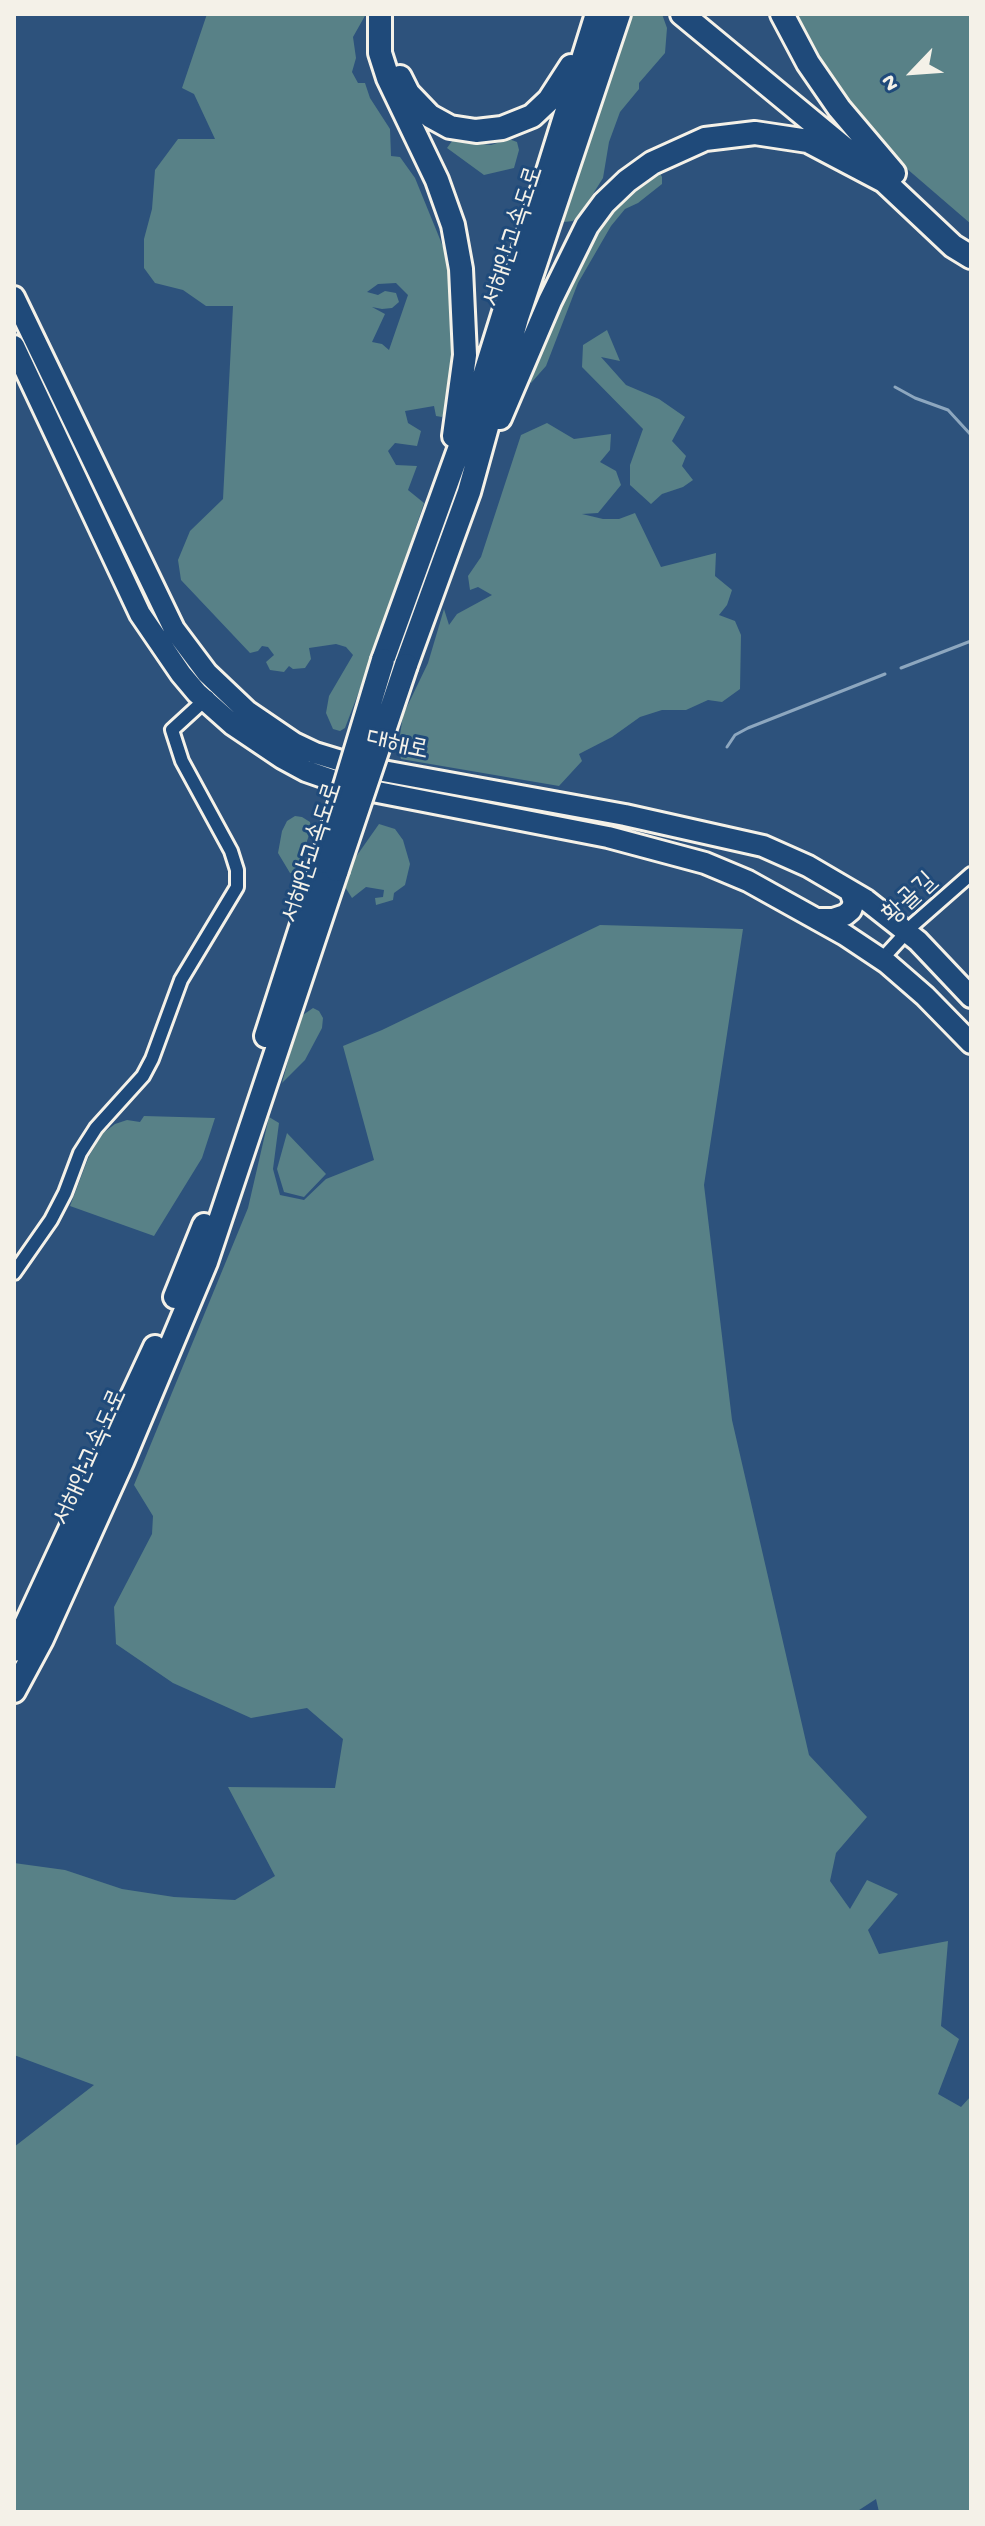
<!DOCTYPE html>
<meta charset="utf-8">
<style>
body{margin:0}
#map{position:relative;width:985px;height:2526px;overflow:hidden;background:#2d527c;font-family:"Gochi Hand",sans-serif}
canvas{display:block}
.frame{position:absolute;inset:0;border:16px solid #f4f1e8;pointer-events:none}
.north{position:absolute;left:873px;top:32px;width:80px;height:80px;-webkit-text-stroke:6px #1f4a7a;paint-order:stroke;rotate:245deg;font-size:22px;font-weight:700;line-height:32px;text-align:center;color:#f4f1e8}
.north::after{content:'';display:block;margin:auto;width:28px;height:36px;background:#f4f1e8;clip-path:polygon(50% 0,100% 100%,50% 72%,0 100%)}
</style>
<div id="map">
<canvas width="985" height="2526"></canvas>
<div class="frame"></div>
<div class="north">N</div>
</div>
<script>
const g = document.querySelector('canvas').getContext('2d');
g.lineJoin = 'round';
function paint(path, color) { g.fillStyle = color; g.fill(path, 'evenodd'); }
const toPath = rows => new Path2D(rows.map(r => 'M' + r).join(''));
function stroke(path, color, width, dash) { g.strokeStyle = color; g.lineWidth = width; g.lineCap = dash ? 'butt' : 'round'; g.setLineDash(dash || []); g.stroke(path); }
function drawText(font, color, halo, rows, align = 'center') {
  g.font = font + ' "Gochi Hand","Poor Story",sans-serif'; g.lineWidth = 6; g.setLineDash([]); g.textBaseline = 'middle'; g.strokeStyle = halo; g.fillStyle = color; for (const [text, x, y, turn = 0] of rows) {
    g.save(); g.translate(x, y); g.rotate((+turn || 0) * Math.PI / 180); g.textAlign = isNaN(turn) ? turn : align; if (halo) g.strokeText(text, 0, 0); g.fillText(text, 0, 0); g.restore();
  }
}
const green = toPath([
 [207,14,366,14,353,37,356,58,352,72,358,83,365,83,370,98,390,129,391,156,400,157,415,178,455,276,459,309,450,403,442,417,436,416,434,406,405,411,408,423,421,431,417,446,395,443,388,451,396,465,417,466,408,490,424,503,373,655,345,728,340,731,333,729,326,713,329,696,353,655,346,647,336,644,309,648,311,659,305,668,293,669,289,666,284,672,270,670,266,662,274,655,268,647,262,646,258,651,250,653,181,580,178,560,190,531,223,499,233,306,206,306,183,290,155,283,144,268,144,239,152,209,155,170,178,139,215,139,194,94,182,88],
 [396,283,408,295,389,350,382,344,372,342,385,314,372,307,382,309,392,308,399,302,396,293,385,291,378,295,367,292,378,284],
 [632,14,662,14,667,28,665,53,639,83,639,89,620,112,609,142,603,178,581,213,573,221,564,222,561,215],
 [789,14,971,14,971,224,884,149,841,98],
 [455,137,467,142,491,145,509,139,517,142,519,150,514,168,484,175,447,148],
 [659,171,662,177,662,184,638,203,625,209,611,226,578,283,546,366,531,383,528,374,586,241,627,189],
 [607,330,620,361,601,357,626,385,659,399,685,417,672,441,686,456,682,466,693,480,683,487,662,494,651,504,630,485,630,465,643,429,582,367,583,345],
 [547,423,574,439,611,434,610,450,600,462,616,471,621,485,598,513,582,514,603,519,619,519,635,513,661,567,716,553,715,576,732,590,727,605,719,615,735,621,741,635,740,689,722,702,708,700,686,710,662,710,640,717,612,737,579,754,582,761,559,786,401,759,398,748,403,715,428,663,444,609,449,625,457,614,492,595,478,587,470,590,468,576,481,557,521,435],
 [295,816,302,817,310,822,311,829,296,874,290,873,278,853,282,831,287,821],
 [379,824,395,829,403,840,410,864,405,885,394,893,393,900,376,905,375,898,383,897,384,890,366,887,352,898,345,887,353,861],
 [600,925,743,929,704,1185,732,1420,809,1755,867,1817,836,1853,830,1881,850,1909,867,1880,898,1894,868,1930,879,1954,948,1941,941,2026,959,2039,938,2094,961,2107,971,2096,971,2512,879,2512,876,2499,856,2512,14,2512,14,2147,94,2085,14,2055,14,1863,65,1870,122,1889,174,1897,235,1900,275,1876,228,1787,335,1788,343,1739,307,1708,251,1718,173,1683,116,1644,114,1607,152,1534,153,1516,134,1485,248,1208,269,1117,279,1123,273,1169,280,1195,304,1200,326,1179,374,1160,343,1046,382,1030],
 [313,1008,319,1011,323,1018,322,1028,305,1060,282,1083,300,1017],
 [144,1116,215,1118,202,1158,154,1236,70,1206,89,1156,103,1133,115,1124,127,1120,140,1122],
 [287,1133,326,1174,304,1197,284,1192,277,1169]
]);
const stream = toPath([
 [895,387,915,398,948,410,971,435],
 [901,668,971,641],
 [727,747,735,735,748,728,885,674]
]);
const minor = toPath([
 [882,959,914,924,971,874],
 [14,1273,51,1220,65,1193,80,1153,96,1128,143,1076,152,1059,181,980,237,887,237,870,231,851,182,761,172,730,208,697]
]);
const trunk = toPath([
 [14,297,174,629,207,673,247,711,294,743,315,753,361,767,625,815,763,846,808,866,866,900,918,941,971,997],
 [14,346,140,614,181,674,197,693,233,725,282,758,306,771,352,787,608,837,705,863,748,881,845,935,887,963,925,996,971,1043],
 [817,919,833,919,845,915,851,910,854,902,850,891]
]);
const motorway = toPath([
 [380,14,380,53,388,78,437,180,453,225,461,269,465,355,454,436],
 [682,14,884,181,953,246,971,257],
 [782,14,808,63,839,108,894,173],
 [400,77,408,93,430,116,450,127,476,131,502,128,532,116,549,100,571,66],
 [500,418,550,301,587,226,604,203,627,181,652,163,705,139,755,133,808,141,884,181],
 [383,660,475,405,597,14],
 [406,665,469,492,517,318,619,14],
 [266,1036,322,862],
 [175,1297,204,1225],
 [14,1650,155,1347],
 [14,1691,42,1639,122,1462,206,1262,337,870]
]);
const motorwayBridge = toPath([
 [322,862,383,660],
 [337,870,406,665]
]);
const streetNames = [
 ["서해안고속도로",515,237,-72],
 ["대해로",397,747,12],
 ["서해안고속도로",314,853,-72],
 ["황골길",911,900,-43],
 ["서해안고속도로",92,1458,-66]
];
paint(green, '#588187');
stroke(stream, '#8da7bf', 3);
stroke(minor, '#f4f1e8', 18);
stroke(trunk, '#f4f1e8', 26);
stroke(motorway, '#f4f1e8', 28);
stroke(minor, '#1f4a7a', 12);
stroke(trunk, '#1f4a7a', 20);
stroke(motorway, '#1f4a7a', 22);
stroke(motorwayBridge, '#f4f1e8', 28, []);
stroke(motorwayBridge, '#1f4a7a', 22);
drawText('26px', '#f4f1e8', '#1f4a7a', streetNames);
</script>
